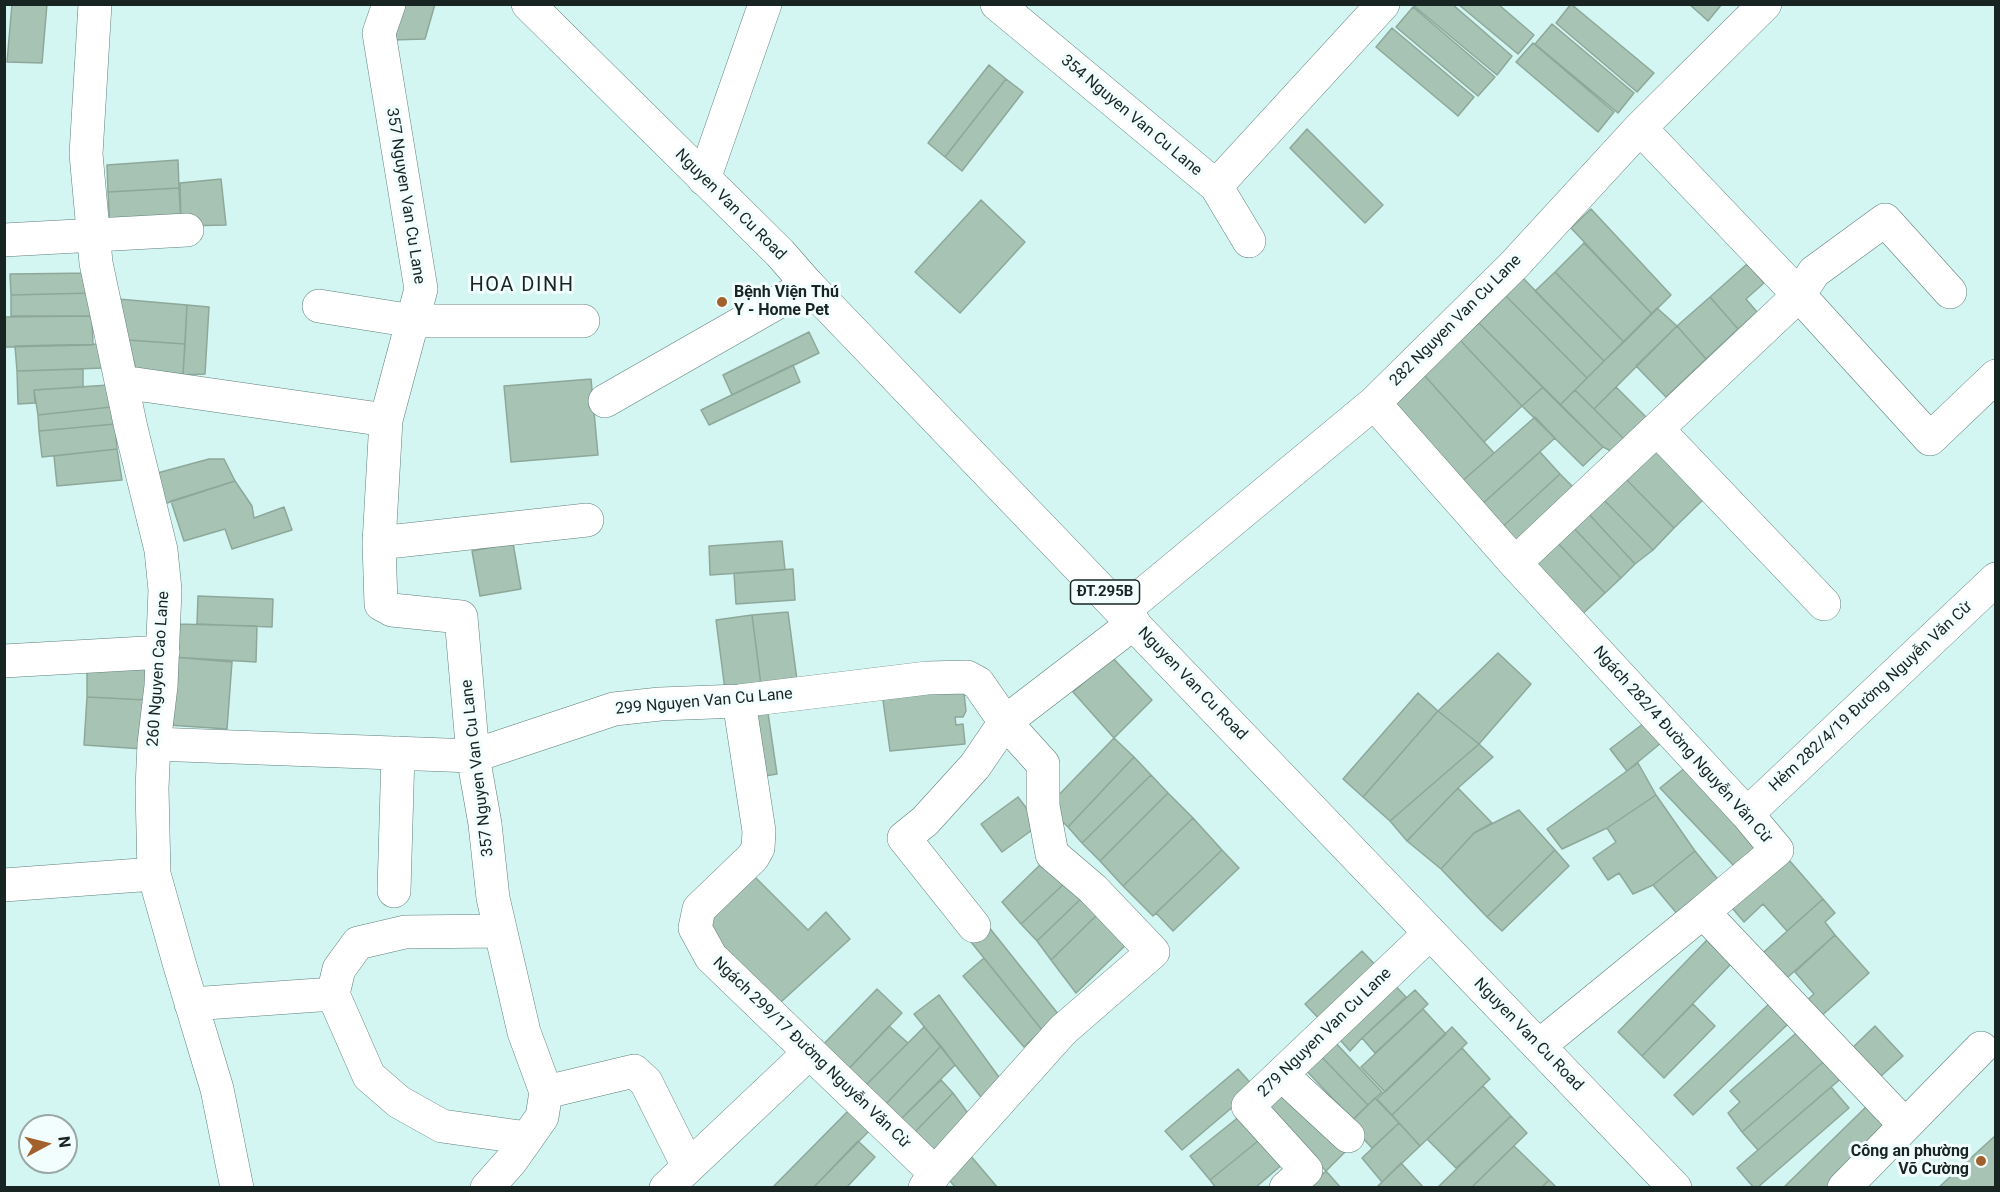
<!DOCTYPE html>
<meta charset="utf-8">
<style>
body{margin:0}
#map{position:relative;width:2000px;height:1192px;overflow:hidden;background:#d3f6f2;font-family:Roboto,sans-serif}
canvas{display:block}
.frame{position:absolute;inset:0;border:6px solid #172422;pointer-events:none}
.north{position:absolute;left:18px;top:1114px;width:60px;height:60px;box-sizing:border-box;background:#f1fefd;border:2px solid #9aa7a5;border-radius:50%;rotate:83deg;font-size:16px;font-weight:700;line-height:24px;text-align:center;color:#172422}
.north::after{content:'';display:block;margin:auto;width:21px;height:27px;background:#a2612c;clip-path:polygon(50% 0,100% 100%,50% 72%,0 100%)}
</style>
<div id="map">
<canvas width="2000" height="1192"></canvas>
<div class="frame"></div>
<div class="north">N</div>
</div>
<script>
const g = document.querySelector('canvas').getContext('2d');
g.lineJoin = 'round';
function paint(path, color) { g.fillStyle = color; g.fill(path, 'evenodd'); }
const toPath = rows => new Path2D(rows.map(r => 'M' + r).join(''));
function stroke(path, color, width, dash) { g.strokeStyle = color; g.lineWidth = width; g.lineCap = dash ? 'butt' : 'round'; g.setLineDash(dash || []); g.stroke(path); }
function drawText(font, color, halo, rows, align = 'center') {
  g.font = font + ' Roboto,sans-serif'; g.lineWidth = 6; g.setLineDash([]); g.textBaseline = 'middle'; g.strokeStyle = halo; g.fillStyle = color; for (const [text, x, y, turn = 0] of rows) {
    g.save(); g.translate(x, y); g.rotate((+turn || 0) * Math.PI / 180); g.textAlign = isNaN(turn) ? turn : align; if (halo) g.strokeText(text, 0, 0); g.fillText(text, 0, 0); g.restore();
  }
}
const building = toPath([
 [12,4,47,4,42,63,7,62,12,4],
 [402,4,435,4,425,39,392,40,402,4],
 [1416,4,1452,4,1512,56,1497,75,1414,6,1416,4],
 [1458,4,1498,4,1534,35,1518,54,1458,4],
 [1571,4,1654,73,1637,92,1556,23,1571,4],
 [1689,4,1722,4,1708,21,1689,4],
 [1413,7,1495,77,1478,96,1396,27,1413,7],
 [1552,24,1634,93,1618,113,1535,44,1552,24],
 [1392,28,1474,97,1458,116,1376,47,1392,28],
 [1533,43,1614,112,1598,132,1516,62,1533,43],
 [989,65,1006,79,945,157,928,143,989,65],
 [1006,79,1023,92,962,171,945,157,1006,79],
 [1307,129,1383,205,1365,223,1290,148,1307,129],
 [178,160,179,188,108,192,107,165,178,160],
 [221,179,226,225,181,226,180,183,221,179],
 [179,188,181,226,110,229,108,192,179,188],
 [981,200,1025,242,960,313,915,272,981,200],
 [1591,209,1671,295,1652,314,1571,228,1591,209],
 [1584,243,1652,314,1624,342,1555,272,1584,243],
 [1747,264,1764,283,1746,299,1757,312,1738,329,1710,297,1747,264],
 [1555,272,1624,342,1604,361,1535,291,1555,272],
 [93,273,94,293,11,295,10,274,93,273],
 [1523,278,1604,361,1587,378,1506,296,1523,278],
 [94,293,92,316,11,316,11,295,94,293],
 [1506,296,1587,378,1560,405,1479,323,1506,296],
 [1710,297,1738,329,1706,359,1677,326,1710,297],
 [118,299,187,305,185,344,127,340,118,299],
 [187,305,209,307,205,374,183,375,187,305],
 [1657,308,1677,326,1594,409,1575,390,1657,308],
 [92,316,93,345,4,347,4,317,92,316],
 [1479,323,1543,387,1522,406,1460,340,1479,323],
 [1677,326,1706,359,1666,397,1636,366,1677,326],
 [809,332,819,353,732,395,723,375,809,332],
 [127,340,185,344,183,375,137,372,127,340],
 [1460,340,1522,406,1484,442,1424,375,1460,340],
 [104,344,104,368,17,371,15,346,104,344],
 [793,365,800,382,709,425,701,410,793,365],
 [83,369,83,387,34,390,35,403,18,404,17,371,83,369],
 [1424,375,1494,453,1459,484,1389,407,1424,375],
 [591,379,598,455,511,462,504,386,591,379],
 [109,385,111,407,38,415,34,390,109,385],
 [1543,387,1603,447,1583,466,1522,406,1543,387],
 [1616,387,1648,419,1626,441,1594,409,1616,387],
 [1575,390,1626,441,1615,453,1603,447,1560,405,1575,390],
 [111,407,115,424,39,431,38,415,111,407],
 [1535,417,1555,438,1479,507,1459,484,1535,417],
 [115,424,117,449,42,457,39,431,115,424],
 [1656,441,1709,494,1674,528,1622,475,1656,441],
 [117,449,122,480,57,486,54,456,117,449],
 [1540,452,1560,474,1498,531,1479,507,1540,452],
 [209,459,224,459,235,481,161,505,150,475,209,459],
 [1560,474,1577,491,1513,548,1498,531,1560,474],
 [1622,475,1674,528,1653,550,1601,497,1622,475],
 [235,481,252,506,254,518,284,507,292,530,232,549,225,529,184,541,171,501,235,481],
 [1601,497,1653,550,1635,564,1586,511,1601,497],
 [1586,511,1635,564,1621,578,1571,525,1586,511],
 [1571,525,1621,578,1605,593,1555,540,1571,525],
 [1555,540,1605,593,1578,618,1529,564,1555,540],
 [782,541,785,570,710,575,709,546,782,541],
 [513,543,521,589,480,596,472,551,513,543],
 [793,569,795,600,736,604,734,573,793,569],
 [198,596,273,599,272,627,197,624,198,596],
 [788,612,797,680,761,685,752,615,788,612],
 [752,615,761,685,725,690,716,620,752,615],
 [176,624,257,626,256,662,172,657,176,624],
 [1498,653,1531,684,1479,744,1438,711,1498,653],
 [172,657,232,662,227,729,168,725,172,657],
 [1112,657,1152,700,1114,738,1073,692,1112,657],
 [87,665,149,667,146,700,87,697,87,665],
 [882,693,964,693,966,711,963,717,955,717,956,725,963,724,965,744,890,751,882,693],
 [1418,693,1438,711,1363,797,1343,779,1418,693],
 [87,697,146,700,143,749,84,745,87,697],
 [767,706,777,774,753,778,743,709,767,706],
 [1438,711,1479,744,1390,821,1363,797,1438,711],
 [1652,717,1667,738,1627,771,1610,749,1652,717],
 [1114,738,1134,757,1068,827,1047,807,1114,738],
 [1479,744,1493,757,1458,788,1407,841,1390,821,1479,744],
 [1134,757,1151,775,1082,843,1068,827,1134,757],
 [1638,763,1656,795,1607,828,1562,849,1547,829,1638,763],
 [1686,767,1759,846,1735,867,1660,788,1686,767],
 [1151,775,1168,793,1100,861,1082,843,1151,775],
 [1458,788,1492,823,1474,833,1441,869,1407,841,1458,788],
 [1168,793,1193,818,1123,886,1100,861,1168,793],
 [1656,795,1695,851,1653,885,1633,894,1619,873,1608,880,1593,858,1616,842,1607,828,1656,795],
 [1018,797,1039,825,1002,852,981,824,1018,797],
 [1519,810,1555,850,1487,917,1441,869,1474,833,1519,810],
 [1193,818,1222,850,1153,916,1123,886,1193,818],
 [1222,850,1239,868,1173,931,1156,913,1222,850],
 [1555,850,1569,866,1502,931,1487,917,1555,850],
 [1695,851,1720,882,1679,916,1653,885,1695,851],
 [1782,852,1823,899,1787,931,1763,904,1744,922,1728,903,1782,852],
 [1045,860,1066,882,1021,924,1002,902,1045,860],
 [748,870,808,930,826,912,850,939,771,1011,704,924,748,870],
 [1066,882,1088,892,1037,941,1021,924,1066,882],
 [1088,892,1104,908,1051,960,1037,941,1088,892],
 [1823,899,1835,913,1825,922,1835,935,1779,985,1756,959,1823,899],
 [1104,908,1133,938,1076,993,1051,960,1104,908],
 [988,926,1059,1015,1042,1030,971,942,988,926],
 [1835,935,1869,973,1818,1019,1804,1003,1814,994,1795,972,1835,935],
 [1707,940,1731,964,1642,1056,1618,1032,1707,940],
 [1362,951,1382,972,1326,1026,1305,1004,1362,951],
 [984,958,1042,1030,1024,1047,963,976,984,958],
 [1388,978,1406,997,1362,1038,1350,1051,1333,1032,1388,978],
 [877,989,902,1013,841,1077,816,1052,877,989],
 [1415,990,1428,1004,1375,1053,1362,1038,1415,990],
 [939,995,1004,1084,985,1102,914,1014,939,995],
 [1771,1002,1790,1022,1693,1115,1674,1095,1771,1002],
 [1693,1004,1715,1026,1664,1078,1642,1056,1693,1004],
 [1423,1009,1446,1034,1385,1092,1361,1067,1423,1009],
 [889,1026,908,1043,858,1093,841,1077,889,1026],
 [1875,1026,1903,1056,1880,1077,1846,1054,1875,1026],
 [924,1027,941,1046,883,1107,865,1086,924,1027],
 [1452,1027,1467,1043,1392,1115,1377,1099,1452,1027],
 [1802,1028,1828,1058,1742,1132,1728,1113,1740,1102,1730,1091,1802,1028],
 [1331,1038,1382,1092,1368,1105,1317,1052,1331,1038],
 [941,1046,955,1065,898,1122,883,1107,941,1046],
 [1462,1048,1490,1079,1420,1146,1392,1115,1462,1048],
 [1317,1052,1368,1105,1353,1120,1302,1066,1317,1052],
 [1828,1058,1844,1076,1758,1150,1742,1132,1828,1058],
 [1238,1069,1255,1088,1182,1150,1165,1131,1238,1069],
 [941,1080,953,1093,911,1136,898,1122,941,1080],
 [1286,1085,1348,1149,1326,1171,1265,1106,1286,1085],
 [1483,1086,1511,1116,1456,1168,1427,1139,1483,1086],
 [1831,1087,1849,1108,1757,1188,1754,1188,1737,1168,1831,1087],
 [953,1093,970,1116,932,1151,911,1136,953,1093],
 [1375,1098,1399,1123,1372,1148,1349,1123,1375,1098],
 [1869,1104,1895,1131,1837,1188,1783,1188,1869,1104],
 [853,1106,872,1128,813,1188,772,1188,853,1106],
 [1245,1112,1263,1137,1210,1180,1190,1156,1245,1112],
 [1511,1116,1527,1133,1471,1188,1437,1188,1511,1116],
 [1399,1123,1420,1146,1382,1182,1362,1158,1399,1123],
 [1996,1135,1996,1188,1938,1188,1996,1135],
 [1263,1137,1284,1163,1255,1188,1216,1188,1210,1180,1263,1137],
 [858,1141,875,1157,846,1188,813,1188,858,1141],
 [1514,1146,1549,1180,1541,1188,1471,1188,1514,1146],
 [969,1154,998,1188,956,1188,945,1175,969,1154],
 [1401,1163,1424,1188,1376,1188,1401,1163],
 [1326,1171,1341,1188,1308,1188,1326,1171],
 [1549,1180,1557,1188,1541,1188,1549,1180]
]);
const minor = toPath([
 [95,4,86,154,96,263,131,428,161,550,165,590,161,686,154,744,152,788,154,874,180,966,217,1089,237,1188],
 [389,4,379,33,421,289,386,420,379,543,381,604,392,610,461,617,473,756,485,824,493,898,524,1032,546,1092,542,1117,511,1161,487,1188],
 [997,4,1216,186,1249,241],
 [1640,128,1799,295,1814,272,1885,220,1950,292],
 [704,179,765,4],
 [1216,186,1383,4],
 [4,240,187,230],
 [319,306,413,321,583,321],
 [122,382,386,420],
 [605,401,808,285],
 [1374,403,1515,563,1747,814,1777,850,1703,912,1905,1125],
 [1657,429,1824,604],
 [379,543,587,520],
 [1515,563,1799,295,1930,439,1996,376],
 [1123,611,1374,403,1514,265,1640,128,1765,4],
 [4,661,163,652],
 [739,701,759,831,758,848,753,857,699,909,695,928,711,957,935,1173],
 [154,744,473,756,614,709,660,704,739,701,927,678,967,677,978,683,1005,722,1134,623],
 [1747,814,1996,579],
 [4,885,154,874],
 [394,891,398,753],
 [333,994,339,969,358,943,405,932,500,931],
 [191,1004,333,994,369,1076,399,1102,442,1126,527,1138],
 [1539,1046,1703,912],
 [1282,1075,1348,1136],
 [546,1092,634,1071,646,1082,688,1166],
 [666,1188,810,1052],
 [925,1188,935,1173,1063,1030,1153,952,1093,889,1052,854,1043,806,1043,764,1005,722,975,766,925,821,904,838,974,926],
 [1286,1188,1306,1170,1248,1106,1430,933],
 [1844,1188,1981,1048]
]);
const major = toPath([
 [528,4,780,253,808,285,1675,1188]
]);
const markers = [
 [722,302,6,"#a2612c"],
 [1981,1161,6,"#a2612c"]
];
const shields = [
 [1105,592,69]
];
const shieldNames = [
 ["ĐT.295B",1105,592]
];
const streetNames = [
 ["354 Nguyen Van Cu Lane",1131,116,40],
 ["357 Nguyen Van Cu Lane",405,196,81],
 ["Nguyen Van Cu Road",730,205,45],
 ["282 Nguyen Van Cu Lane",1456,321,-45],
 ["260 Nguyen Cao Lane",159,669,-86],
 ["Nguyen Van Cu Road",1192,684,46],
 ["Hẻm 282/4/19 Đường Nguyễn Văn Cừ",1871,697,-43],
 ["299 Nguyen Van Cu Lane",704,702,-5],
 ["Ngách 282/4 Đường Nguyễn Văn Cừ",1682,745,48],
 ["357 Nguyen Van Cu Lane",478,768,-97],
 ["279 Nguyen Van Cu Lane",1325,1033,-44],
 ["Nguyen Van Cu Road",1528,1035,46],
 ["Ngách 299/17 Đường Nguyễn Văn Cừ",811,1053,44]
];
const poiNames = [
 ["Bệnh Viện Thú",734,293],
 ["Y - Home Pet",734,311],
 ["Công an phường",1969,1152,"right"],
 ["Võ Cường",1969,1170,"right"]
];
const quarterNames = [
 ["HOA DINH",522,286]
];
paint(building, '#a7c3b4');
stroke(building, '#8da89a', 1.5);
stroke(minor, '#5f7f7b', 34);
stroke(major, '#5f7f7b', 34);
stroke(minor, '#fff', 33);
stroke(major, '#fff', 33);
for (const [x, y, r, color] of markers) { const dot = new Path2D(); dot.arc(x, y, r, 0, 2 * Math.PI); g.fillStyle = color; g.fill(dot); stroke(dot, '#f1fefd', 2); }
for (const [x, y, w] of shields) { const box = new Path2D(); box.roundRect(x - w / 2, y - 12, w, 24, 4.5); g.fillStyle = '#f1fefd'; g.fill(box); stroke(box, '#172422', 1.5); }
drawText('bold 15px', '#172422', null, shieldNames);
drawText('16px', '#172422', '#f1fefd', streetNames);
drawText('bold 16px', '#172422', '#f1fefd', poiNames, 'left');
g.letterSpacing = '1.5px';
drawText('20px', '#172422', '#f1fefd', quarterNames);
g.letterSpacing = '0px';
</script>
